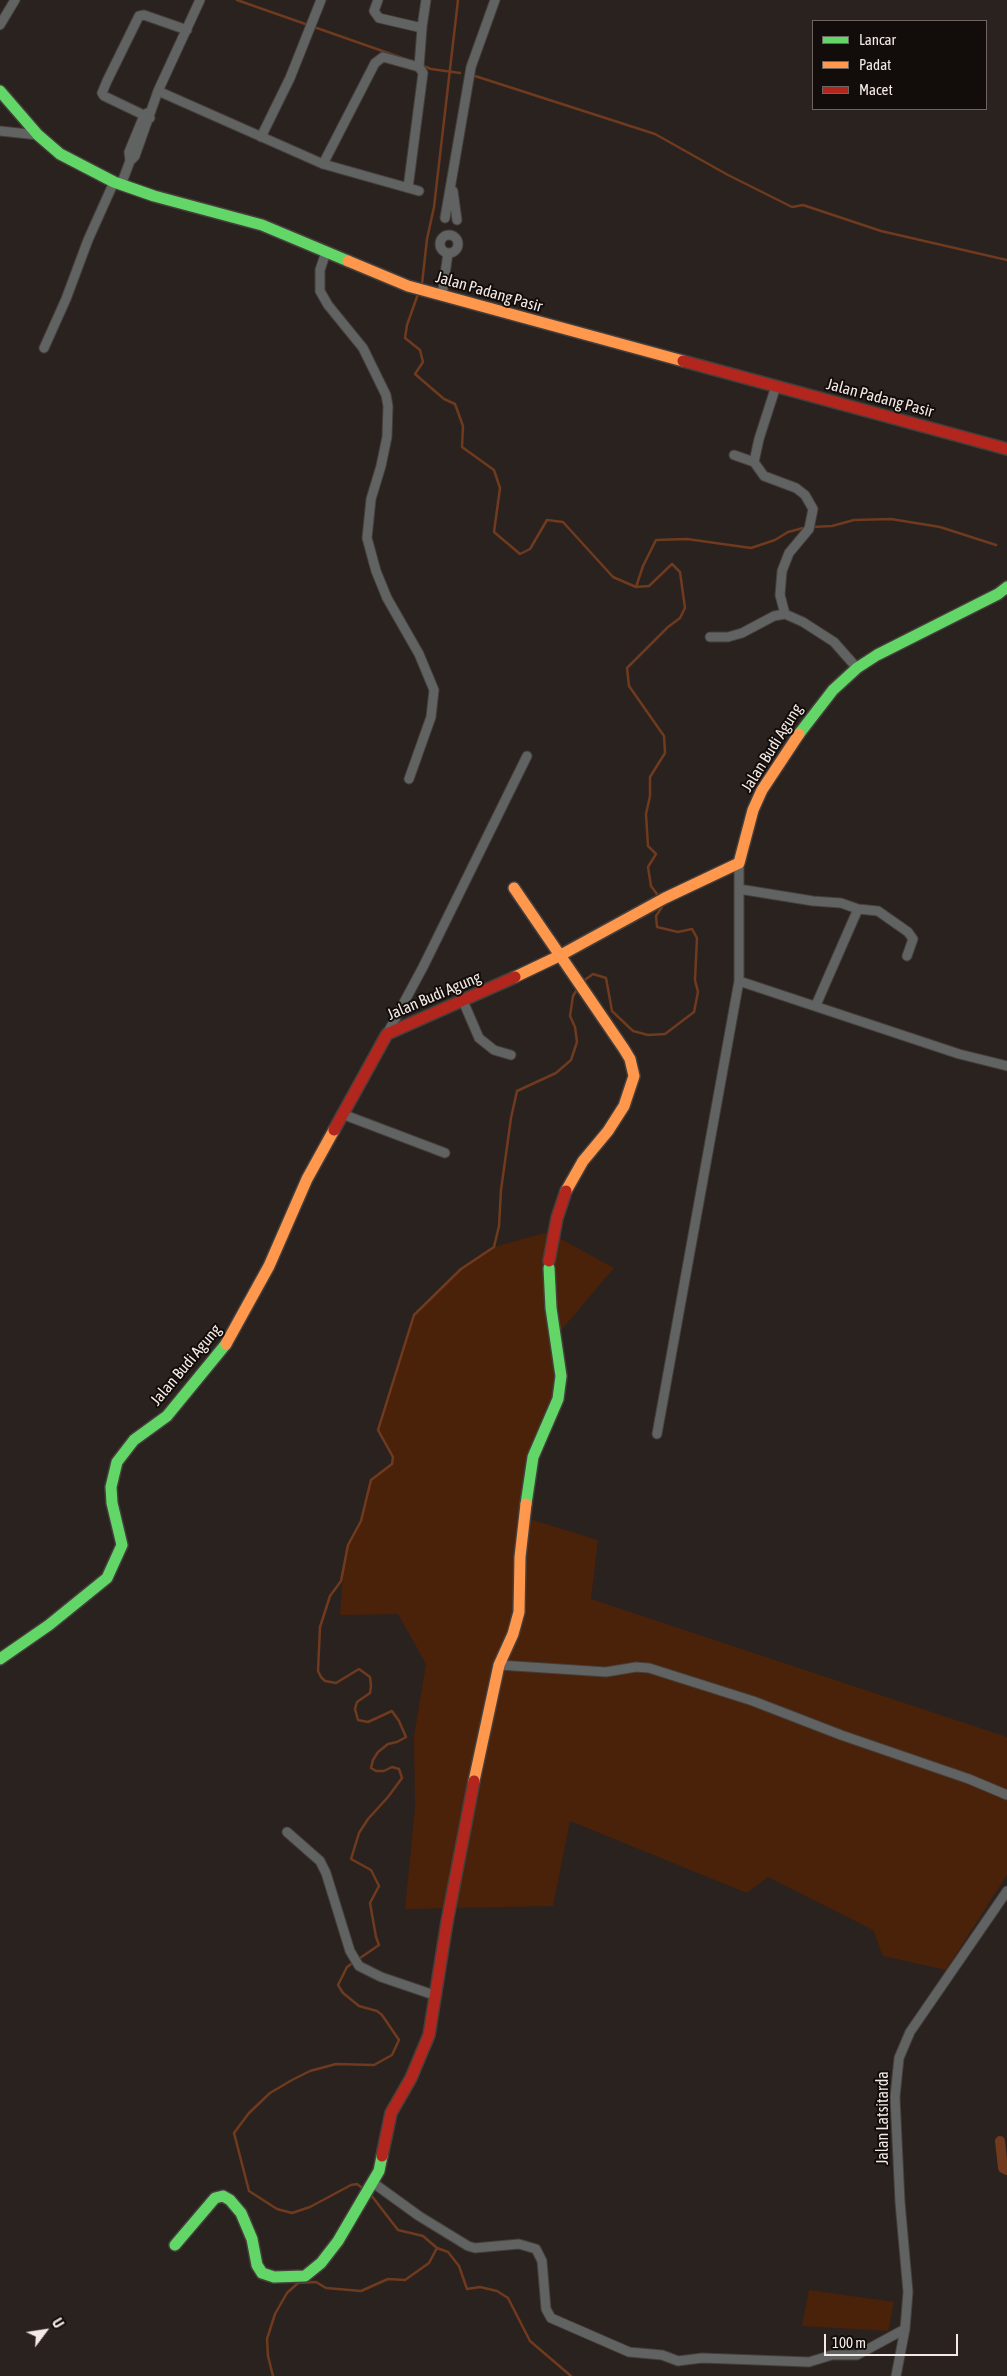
<!DOCTYPE html>
<style>
body{margin:0}
#map{position:relative;width:1007px;height:2376px;overflow:hidden;background:#2a221f;font-family:"Asap Condensed",sans-serif}
canvas{display:block}
.legend{position:absolute;left:812px;top:20px;width:175px;height:90px;box-sizing:border-box;background:#120c0a;border:1px solid #6c6562;margin:0;padding:6px 9px;list-style:none;font-size:15px;color:#f3eae6}
.legend li{display:flex;align-items:center;gap:10px;height:25px}
.legend b{width:25px;border:1px solid #6c6562}
.north{position:absolute;left:20px;top:2306px;width:50px;height:50px;-webkit-text-stroke:4px #120c0a;paint-order:stroke;rotate:59deg;font-size:14px;font-weight:700;line-height:20px;text-align:center;color:#f3eae6}
.north::after{content:'';display:block;margin:auto;width:18px;height:22px;background:#f3eae6;clip-path:polygon(50% 0,100% 100%,50% 72%,0 100%)}
.scale{position:absolute;left:824px;top:2334px;width:134px;height:22px;box-sizing:border-box;border:2px solid #f3eae6;border-top:0;padding-left:6px;font-size:15px;line-height:18px;white-space:nowrap;color:#f3eae6;-webkit-text-stroke:4px #120c0a;paint-order:stroke}
</style>
<div id="map">
<canvas width="1007" height="2376"></canvas>
<ul class="legend">
<li><b style="height:6px;background:#63d668"></b>Lancar</li>
<li><b style="height:6px;background:#ff974d"></b>Padat</li>
<li><b style="height:6px;background:#b3261e"></b>Macet</li>
</ul>
<div class="north">U</div>
<div class="scale">100 m</div>
</div>
<script>
const g = document.querySelector('canvas').getContext('2d');
g.lineJoin = 'round';
function paint(path, color) { g.fillStyle = color; g.fill(path, 'evenodd'); }
const toPath = rows => new Path2D(rows.map(r => 'M' + r).join(''));
function stroke(path, color, width, dash) { g.strokeStyle = color; g.lineWidth = width; g.lineCap = dash ? 'butt' : 'round'; g.setLineDash(dash || []); g.stroke(path); }
function drawText(font, color, halo, rows, align = 'center') {
  g.font = font + ' "Asap Condensed",sans-serif'; g.lineWidth = 4; g.setLineDash([]); g.textBaseline = 'middle'; g.strokeStyle = halo; g.fillStyle = color; for (const [text, x, y, turn = 0] of rows) {
    g.save(); g.translate(x, y); g.rotate((+turn || 0) * Math.PI / 180); g.textAlign = isNaN(turn) ? turn : align; if (halo) g.strokeText(text, 0, 0); g.fillText(text, 0, 0); g.restore();
  }
}
const green = toPath([
 [548,1232,614,1268,558,1334,564,1390,534,1442,523,1517,598,1540,591,1599,1007,1737,1007,1875,946,1970,883,1956,873,1930,768,1877,747,1893,570,1821,553,1906,405,1909,415,1808,414,1736,426,1664,398,1614,340,1615,344,1561,348,1545,361,1521,371,1480,392,1464,393,1457,378,1430,414,1315,461,1269,494,1247],
 [809,2290,894,2302,888,2331,802,2326]
]);
const stream = toPath([
 [237,0,411,61],
 [421,65,431,69,460,73],
 [475,76,655,134,728,175,792,207,803,205,881,231,1007,260],
 [422,284,427,239,434,207,458,0],
 [418,294,407,325,405,338,420,350,423,362,415,374,444,399,455,404,463,426,462,447,494,470,500,488,494,532,520,554,530,549,547,520,563,522,613,577,636,587,649,586,672,564,680,572,685,608,680,618,668,627,627,668,629,686,664,736,665,753,650,777,650,796,646,814,648,846,656,854,648,867,651,886,659,897],
 [812,527,832,526,854,520,891,519,940,527,996,545],
 [636,587,643,566,656,540,687,539,751,548,775,540,788,532,807,527],
 [582,982,593,974,606,978,612,1011,633,1031,648,1035,665,1034,694,1012,698,992,695,980,697,938,692,929,678,932,657,927,656,916,662,907,662,904],
 [365,2190,357,2184,351,2185,310,2207,292,2213,277,2209,249,2191,234,2133,249,2113,270,2093,292,2080,310,2071,336,2064,374,2065,392,2055,399,2040,382,2015,377,2011,359,2006,343,1993,338,1985,347,1967,379,1945,376,1937,370,1903,379,1886,371,1870,351,1859,359,1833,368,1819,388,1797,402,1778,399,1769,392,1767,384,1771,376,1771,371,1768,373,1760,378,1752,388,1744,397,1742,406,1737,399,1721,392,1711,368,1722,358,1720,355,1709,357,1702,370,1693,371,1686,370,1677,359,1669,336,1683,325,1681,321,1677,318,1671,320,1627,330,1596,341,1581,348,1545,361,1521,371,1480,392,1464,393,1457,378,1430,414,1315,461,1269,494,1247,499,1226,501,1190,511,1118,517,1091,556,1073,571,1060,577,1042,575,1027,570,1016,573,996,578,988],
 [371,2195,398,2230,423,2236,437,2248],
 [273,2376,268,2356,267,2339,275,2314,287,2293,298,2283,316,2282,326,2288,361,2291,388,2279,405,2280,429,2263,437,2248,448,2252,459,2266,467,2289,480,2287,497,2291,508,2298,530,2341,571,2376]
]);
const canal = toPath([
 [1000,2141,1003,2168,1007,2170]
]);
const street = toPath([
 [378,0,374,11,379,18,422,28,419,67],
 [0,25,15,0],
 [422,27,426,0],
 [158,91,323,164,419,191],
 [150,118,104,96,102,93,107,81,139,16,144,15,187,30],
 [0,131,38,135],
 [261,137,290,78,321,0],
 [130,161,129,152,143,118,147,113],
 [323,164,375,63,383,57,419,67,423,73,408,188],
 [121,185,130,161,135,156,158,91,200,0],
 [453,191,457,220],
 [445,218,471,67,495,0],
 '440 244a9 9 0 1 1 18 0a9 9 0 1 1-18 0Z',
 [326,252,320,270,320,291,328,305,363,348,386,395,388,406,387,437,381,466,371,499,367,538,376,571,387,598,419,654,434,690,431,717,409,779],
 [442,296,448,253],
 [44,348,66,299,88,240,114,182],
 [776,386,759,439,754,462,764,476,796,488,805,495,813,509,809,529,789,553,782,571,780,595,785,614],
 [734,455,754,462],
 [710,637,728,637,742,633,774,616,785,614,803,622,834,642,857,668],
 [739,889,813,901,841,903,858,909,816,1005],
 [858,909,878,911,908,932,913,939,907,956],
 [739,981,959,1054,1007,1066],
 [463,1001,479,1038,494,1050,511,1055],
 [387,1034,423,967,527,756],
 [342,1114,445,1153],
 [657,1434,739,981,739,863],
 [499,1665,606,1672,636,1667,649,1668,753,1701,841,1735,969,1779,1007,1795],
 [287,1832,320,1861,326,1873,350,1951,359,1966,381,1977,434,1995],
 [372,2182,419,2216,468,2246,475,2248,519,2244,536,2249,542,2261,546,2309,551,2318,629,2352,662,2355,678,2361,702,2358,809,2362,832,2355,857,2355,905,2329],
 [896,2376,905,2329,908,2292,900,2202,895,2097,899,2058,910,2032,1007,1891]
]);
const fast = toPath([
 [0,91,38,135,60,154,114,182,154,196,262,225,348,261],
 [799,734,833,690,857,668,877,655,998,594,1007,587],
 [526,1504,533,1457,558,1399,561,1376,551,1308,549,1268],
 [0,1659,49,1625,107,1578,122,1545,112,1503,111,1487,117,1462,134,1440,167,1416,226,1344],
 [175,2245,215,2198,223,2196,230,2200,241,2213,252,2239,257,2265,262,2273,274,2277,305,2276,321,2263,338,2241,379,2171,382,2156]
]);
const slow = toPath([
 [348,261,408,286,683,361],
 [514,888,624,1049,630,1059,634,1076,624,1106,608,1131,583,1161,566,1191],
 [515,977,559,956,665,898,739,863,753,810,762,790,799,734],
 [226,1344,269,1266,307,1179,334,1130],
 [474,1781,499,1665,513,1634,519,1612,520,1557,526,1504]
]);
const jam = toPath([
 [683,361,1007,449],
 [334,1130,387,1034,515,977],
 [549,1261,557,1218,566,1191],
 [382,2156,391,2113,411,2078,429,2035,447,1922,474,1781]
]);
const streetNames = [
 ["Jalan Padang Pasir",489,292,16],
 ["Jalan Padang Pasir",880,398,15],
 ["Jalan Budi Agung",772,748,-58],
 ["Jalan Budi Agung",434,996,-23],
 ["Jalan Budi Agung",186,1365,-50],
 ["Jalan Latsitarda",883,2118,-90]
];
paint(green, '#4a2109');
stroke(stream, '#6f3a1e', 2.5);
stroke(canal, '#6f3a1e', 10);
stroke(street, '#453f3c', 11);
stroke(fast, '#453f3c', 14);
stroke(slow, '#453f3c', 14);
stroke(jam, '#453f3c', 14);
stroke(street, '#616363', 9);
stroke(fast, '#63d668', 11);
stroke(slow, '#ff974d', 11);
stroke(jam, '#b3261e', 11);
drawText('16px', '#f3eae6', '#120c0a', streetNames);
</script>
